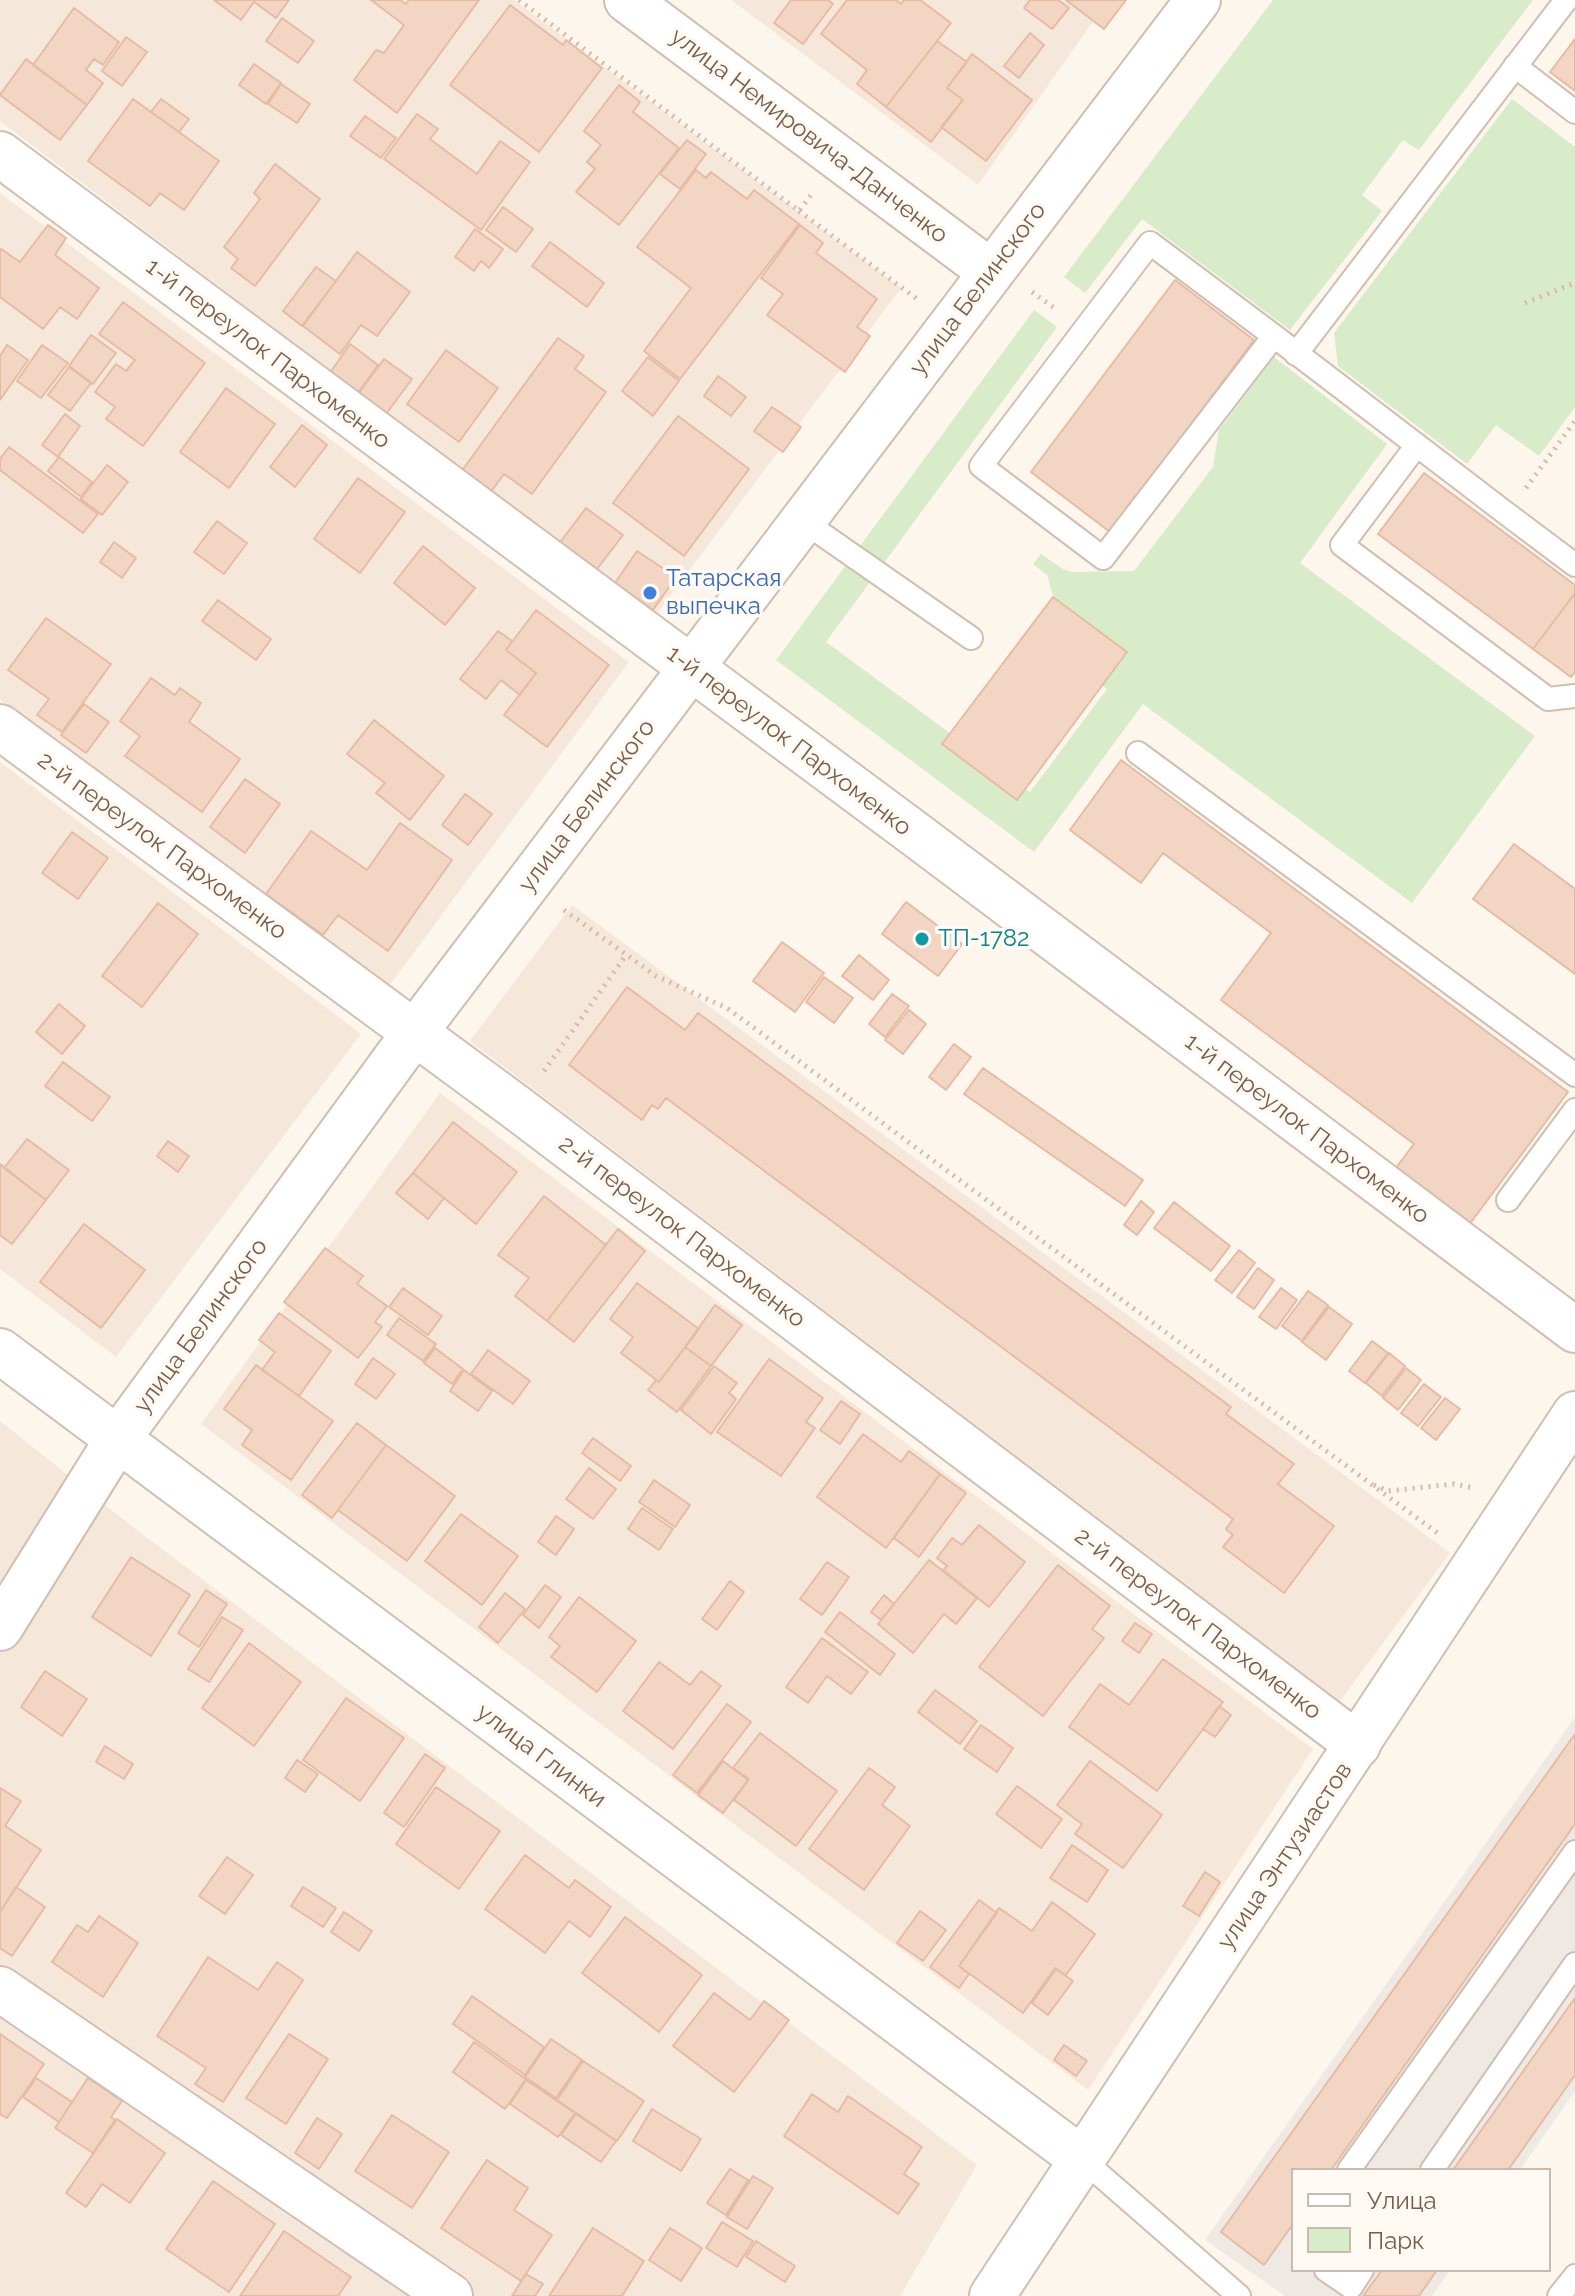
<!DOCTYPE html>
<meta charset="utf-8">
<style>
body{margin:0}
#map{position:relative;width:1575px;height:2296px;overflow:hidden;background:#fdf6ec;font-family:Raleway,sans-serif}
canvas{display:block}
.legend{position:absolute;left:1291px;top:2168px;width:260px;height:104px;box-sizing:border-box;background:#fffaf3;border:2px solid #cabbb1;margin:0;padding:10px 14px;list-style:none;font-size:24px;color:#7a5c4d}
.legend li{display:flex;align-items:center;gap:16px;height:40px}
.legend b{width:40px;border:2px solid #cabbb1}
</style>
<div id="map">
<canvas width="1575" height="2296"></canvas>
<ul class="legend">
<li><b style="height:10px;background:#fff"></b>Улица</li>
<li><b style="height:22px;background:#d8ecc9"></b>Парк</li>
</ul>
</div>
<script>
const g = document.querySelector('canvas').getContext('2d');
g.lineJoin = 'round';
function paint(path, color) { g.fillStyle = color; g.fill(path, 'evenodd'); }
const toPath = rows => new Path2D(rows.map(r => 'M' + r).join(''));
function stroke(path, color, width, dash) { g.strokeStyle = color; g.lineWidth = width; g.lineCap = dash ? 'butt' : 'round'; g.setLineDash(dash || []); g.stroke(path); }
function drawText(font, color, halo, rows, align = 'center') {
  g.font = font + ' Raleway,sans-serif'; g.lineWidth = 7; g.setLineDash([]); g.textBaseline = 'middle'; g.strokeStyle = halo; g.fillStyle = color; for (const [text, x, y, turn = 0] of rows) {
    g.save(); g.translate(x, y); g.rotate((+turn || 0) * Math.PI / 180); g.textAlign = isNaN(turn) ? turn : align; if (halo) g.strokeText(text, 0, 0); g.fillText(text, 0, 0); g.restore();
  }
}
const residential = toPath([
 [0,0,514,0,901,288,655,616,0,121],
 [731,0,1108,0,978,185],
 [0,193,629,662,387,989,0,700],
 [0,762,361,1034,116,1357,0,1269],
 [572,905,1450,1553,1340,1701,470,1041],
 [440,1093,1313,1749,1088,2090,201,1424],
 [0,1421,129,1524,977,2165,900,2296,0,2296]
]);
const industrial = toPath([
 [1575,1717,1575,2091,1520,2170,1293,2170,1293,2270,1450,2270,1432,2296,1285,2296,1205,2240]
]);
const green = toPath([
 [1273,0,1533,0,1419,150,1403,140,1362,195,1382,211,1290,330,1142,219,1085,293,1064,277],
 [1512,99,1575,147,1575,407,1539,456,1496,425,1467,464,1338,366,1334,333],
 [1034,310,1057,327,826,642,1030,792,1107,689,1080,669,1105,635,1053,596,1047,575,1033,564,1041,554,1063,569,1073,572,1134,571,1213,467,1219,430,1274,357,1387,444,1300,563,1535,736,1412,903,1143,704,1034,852,776,660]
]);
const building = toPath([
 [214,0,289,0,276,18,254,2,241,20,214,0],
 [371,0,400,0,406,4,409,0,479,0,397,113,354,80,376,50,384,53,404,25,371,0],
 [791,0,828,0,833,4,803,44,774,23,791,0],
 [847,0,896,0,901,4,904,0,920,0,951,23,886,107,857,84,867,70,821,34,847,0],
 [1030,0,1058,0,1069,8,1052,29,1024,8,1030,0],
 [1066,0,1126,0,1104,29,1066,0],
 [510,5,563,45,566,40,602,68,539,152,450,85,510,5],
 [74,8,119,42,103,65,94,59,86,70,103,83,87,105,33,65,74,8],
 [282,18,314,41,298,63,266,41,282,18],
 [1030,33,1044,45,1019,78,1004,66,1030,33],
 [126,37,147,52,122,86,102,71,126,37],
 [1575,39,1575,91,1550,72,1575,39],
 [937,41,967,62,947,88,963,100,931,142,886,107,937,41],
 [972,54,1032,100,986,161,941,127,963,100,947,88,972,54],
 [26,59,87,105,60,140,0,95,26,59],
 [254,64,281,83,266,104,239,85,254,64],
 [281,84,310,104,297,123,268,104,281,84],
 [619,85,640,102,633,112,679,148,619,225,576,192,595,169,587,162,601,145,584,131,619,85],
 [133,99,219,161,184,210,160,193,150,206,88,161,133,99],
 [161,99,189,119,179,132,151,112,161,99],
 [417,114,438,129,430,139,477,174,500,141,530,162,481,230,384,159,417,114],
 [365,116,396,138,381,158,350,136,365,116],
 [687,140,706,154,680,189,660,174,687,140],
 [275,164,320,199,255,286,231,268,238,259,224,247,260,199,254,193,275,164],
 [696,170,706,178,711,172,747,199,754,190,799,224,680,379,644,351,691,288,637,247,696,170],
 [503,207,533,229,516,252,486,230,503,207],
 [48,225,66,238,55,255,99,288,77,319,60,307,43,329,0,297,0,250,1,249,20,262,48,225],
 [800,225,823,243,816,253,877,299,857,327,870,336,845,372,767,315,783,294,761,278,800,225],
 [475,229,503,249,489,268,481,261,474,271,455,257,475,229],
 [550,242,604,283,587,307,532,266,550,242],
 [357,252,410,292,377,336,361,325,340,354,303,326,357,252],
 [316,267,336,281,302,326,283,311,316,267],
 [1175,280,1254,340,1110,532,1031,472,1175,280],
 [123,302,205,363,143,446,106,419,115,407,95,392,116,364,126,371,135,360,99,334,123,302],
 [91,335,116,353,93,384,69,366,91,335],
 [558,338,584,356,575,369,606,392,532,494,504,474,490,493,461,472,558,338],
 [350,344,378,365,358,393,330,373,350,344],
 [7,345,28,360,0,400,0,356,7,345],
 [42,345,68,363,41,398,17,381,42,345],
 [446,350,498,388,459,442,407,404,446,350],
 [648,357,679,381,653,416,622,391,648,357],
 [384,359,412,379,386,414,358,394,384,359],
 [69,367,91,383,70,411,48,395,69,367],
 [718,376,746,397,731,416,704,396,718,376],
 [226,388,275,424,229,488,180,452,226,388],
 [772,407,801,427,783,452,754,431,772,407],
 [65,414,80,426,58,457,42,445,65,414],
 [678,416,749,469,684,556,613,503,678,416],
 [302,425,327,445,295,487,270,467,302,425],
 [9,447,98,514,83,533,0,470,0,459,9,447],
 [59,457,92,482,81,497,48,471,59,457],
 [107,465,128,482,102,515,81,499,107,465],
 [1424,473,1575,585,1575,593,1533,649,1378,534,1424,473],
 [358,478,405,512,360,573,314,539,358,478],
 [586,508,623,535,594,573,558,545,586,508],
 [217,521,247,543,224,574,194,552,217,521],
 [114,542,136,558,122,578,100,562,114,542],
 [423,546,475,588,445,625,394,583,423,546],
 [637,551,676,577,653,610,615,583,637,551],
 [1575,593,1575,672,1571,677,1533,649,1575,593],
 [1053,597,1127,652,1017,800,942,744,1053,597],
 [218,600,271,639,256,660,202,621,218,600],
 [536,610,609,665,547,747,504,715,536,673,506,650,536,610],
 [46,618,111,664,62,732,37,715,49,699,8,670,46,618],
 [498,631,512,641,506,650,536,673,520,695,501,680,486,699,460,679,498,631],
 [151,678,175,695,180,688,201,703,189,722,240,759,202,812,125,756,140,736,120,721,151,678],
 [84,704,109,722,86,753,61,735,84,704],
 [374,720,444,776,410,820,376,793,385,783,347,754,374,720],
 [1121,760,1568,1092,1466,1229,1392,1173,1414,1144,1221,1000,1271,933,1163,853,1141,883,1070,830,1121,760],
 [245,779,280,804,245,853,210,827,245,779],
 [465,794,492,814,468,845,442,825,465,794],
 [400,823,452,860,388,951,338,915,323,935,266,894,311,831,367,870,400,823],
 [72,832,108,858,78,899,42,873,72,832],
 [1514,844,1575,889,1575,974,1473,899,1514,844],
 [906,902,962,944,938,976,882,934,906,902],
 [158,903,198,934,142,1007,102,976,158,903],
 [782,942,824,973,795,1012,753,981,782,942],
 [859,955,889,980,873,1000,842,976,859,955],
 [824,977,853,998,834,1023,806,1002,824,977],
 [627,987,685,1030,698,1013,1231,1407,1226,1414,1294,1464,1278,1484,1334,1526,1284,1593,1223,1547,1233,1535,1226,1529,1233,1519,666,1098,658,1109,652,1105,642,1120,569,1065,627,987],
 [892,994,909,1006,885,1037,869,1024,892,994],
 [59,1004,85,1026,62,1054,36,1032,59,1004],
 [909,1010,926,1024,903,1054,885,1040,909,1010],
 [954,1044,971,1057,946,1090,929,1077,954,1044],
 [63,1062,110,1097,92,1121,45,1086,63,1062],
 [983,1068,1143,1180,1125,1206,964,1094,983,1068],
 [453,1122,517,1172,476,1224,413,1173,453,1122],
 [27,1139,69,1170,46,1200,4,1168,27,1139],
 [168,1141,189,1156,178,1172,157,1156,168,1141],
 [0,1164,46,1200,12,1244,0,1235,0,1164],
 [413,1173,444,1198,428,1219,396,1193,413,1173],
 [544,1196,606,1245,547,1321,515,1296,529,1278,498,1255,544,1196],
 [1141,1201,1154,1212,1137,1235,1124,1225,1141,1201],
 [1174,1202,1230,1246,1211,1271,1154,1228,1174,1202],
 [84,1224,145,1270,101,1328,40,1282,84,1224],
 [618,1229,645,1251,574,1342,547,1321,618,1229],
 [325,1248,363,1276,357,1284,387,1306,375,1322,382,1327,358,1358,284,1302,325,1248],
 [1239,1250,1255,1263,1232,1293,1215,1280,1239,1250],
 [1258,1268,1274,1280,1254,1309,1237,1297,1258,1268],
 [637,1283,699,1329,659,1382,621,1353,633,1337,610,1319,637,1283],
 [403,1288,442,1316,428,1335,389,1307,403,1288],
 [1281,1288,1297,1300,1276,1329,1259,1317,1281,1288],
 [1308,1291,1328,1305,1302,1341,1282,1326,1308,1291],
 [715,1305,742,1325,711,1366,685,1347,715,1305],
 [1329,1307,1352,1324,1326,1360,1302,1342,1329,1307],
 [279,1313,331,1351,299,1396,262,1370,275,1352,259,1340,279,1313],
 [399,1318,436,1344,423,1361,387,1335,399,1318],
 [1372,1341,1388,1353,1365,1383,1349,1371,1372,1341],
 [685,1347,711,1366,677,1412,648,1390,656,1380,659,1382,685,1347],
 [435,1348,463,1369,452,1384,424,1363,435,1348],
 [488,1350,530,1381,513,1404,471,1374,488,1350],
 [1389,1353,1405,1366,1382,1396,1366,1383,1389,1353],
 [373,1358,395,1374,376,1399,355,1384,373,1358],
 [769,1359,823,1398,806,1422,815,1428,781,1476,717,1432,769,1359],
 [256,1365,333,1421,291,1480,242,1445,252,1430,224,1409,256,1365],
 [714,1366,737,1383,729,1393,736,1399,711,1434,681,1410,714,1366],
 [1406,1368,1421,1380,1398,1410,1383,1398,1406,1368],
 [464,1370,492,1391,478,1411,450,1391,464,1370],
 [1424,1384,1441,1397,1418,1426,1401,1413,1424,1384],
 [1445,1398,1460,1409,1436,1440,1421,1428,1445,1398],
 [841,1401,860,1414,840,1444,820,1430,841,1401],
 [357,1423,386,1445,332,1518,302,1495,357,1423],
 [863,1434,901,1462,909,1451,940,1474,886,1548,817,1497,863,1434],
 [593,1438,631,1466,620,1481,582,1453,593,1438],
 [386,1445,455,1496,407,1561,338,1510,386,1445],
 [589,1468,616,1489,593,1519,566,1499,589,1468],
 [940,1474,966,1493,919,1557,894,1538,940,1474],
 [654,1480,690,1505,675,1527,639,1502,654,1480],
 [642,1508,673,1529,659,1550,628,1529,642,1508],
 [461,1514,518,1556,482,1605,425,1561,461,1514],
 [556,1516,574,1529,556,1555,538,1542,556,1516],
 [979,1525,1025,1562,989,1607,943,1570,947,1566,937,1558,952,1538,962,1545,979,1525],
 [131,1557,190,1595,151,1656,92,1617,131,1557],
 [929,1560,977,1598,956,1624,944,1614,913,1653,878,1624,929,1560],
 [827,1562,849,1577,822,1615,800,1599,827,1562],
 [1058,1565,1110,1606,1092,1629,1104,1638,1043,1716,979,1667,1058,1565],
 [730,1581,744,1592,717,1630,702,1619,730,1581],
 [545,1585,561,1597,539,1628,523,1615,545,1585],
 [206,1590,227,1604,199,1647,178,1633,206,1590],
 [505,1593,525,1609,498,1643,479,1627,505,1593],
 [884,1595,894,1604,881,1620,871,1612,884,1595],
 [579,1597,636,1641,597,1692,551,1657,560,1646,549,1637,579,1597],
 [840,1612,895,1654,880,1675,825,1632,840,1612],
 [222,1617,243,1630,209,1682,188,1669,222,1617],
 [1135,1623,1152,1634,1139,1653,1122,1641,1135,1623],
 [822,1638,868,1672,851,1694,827,1676,808,1703,786,1687,822,1638],
 [249,1643,301,1682,254,1746,202,1708,249,1643],
 [1163,1659,1223,1702,1157,1791,1069,1727,1100,1684,1129,1705,1163,1659],
 [659,1662,690,1685,701,1671,721,1686,673,1749,623,1711,659,1662],
 [45,1671,87,1699,62,1736,21,1707,45,1671],
 [935,1690,977,1721,960,1744,918,1712,935,1690],
 [346,1698,404,1738,360,1801,303,1760,346,1698],
 [727,1704,751,1722,697,1793,673,1775,727,1704],
 [1219,1706,1231,1715,1215,1737,1203,1729,1219,1706],
 [981,1725,1013,1748,997,1772,964,1749,981,1725],
 [760,1733,837,1791,796,1846,734,1800,749,1779,733,1768,760,1733],
 [1575,1734,1575,1824,1331,2170,1293,2170,1293,2224,1264,2265,1221,2232,1575,1734],
 [105,1746,133,1764,124,1779,96,1762,105,1746],
 [425,1754,445,1768,404,1827,384,1813,425,1754],
 [297,1760,318,1774,305,1792,285,1778,297,1760],
 [723,1761,748,1780,723,1813,698,1795,723,1761],
 [1090,1761,1162,1815,1123,1868,1075,1834,1082,1824,1057,1805,1090,1761],
 [869,1768,895,1787,882,1805,910,1826,864,1890,809,1849,869,1768],
 [1017,1786,1062,1819,1041,1848,996,1814,1017,1786],
 [436,1787,500,1831,459,1889,396,1844,436,1787],
 [0,1788,21,1801,5,1826,41,1850,0,1912,0,1788],
 [1072,1845,1108,1870,1087,1902,1050,1878,1072,1845],
 [525,1855,569,1888,575,1880,611,1907,590,1937,569,1921,545,1953,485,1909,525,1855],
 [227,1857,253,1875,225,1914,199,1896,227,1857],
 [1205,1872,1220,1882,1199,1916,1183,1906,1205,1872],
 [16,1887,45,1907,12,1956,0,1948,0,1912,16,1887],
 [303,1887,336,1908,323,1927,291,1906,303,1887],
 [979,1900,997,1913,959,1966,969,1974,959,1988,930,1967,979,1900],
 [1052,1902,1095,1934,1066,1975,1055,1968,1023,2013,959,1966,999,1908,1032,1931,1052,1902],
 [920,1911,946,1930,923,1961,897,1943,920,1911],
 [344,1912,372,1931,359,1951,331,1932,344,1912],
 [99,1916,138,1943,103,1997,52,1962,77,1925,88,1932,99,1916],
 [625,1917,702,1975,659,2032,582,1973,625,1917],
 [208,1957,258,1990,277,1962,303,1980,223,2102,195,2084,206,2068,157,2036,208,1957],
 [1056,1969,1073,1981,1048,2015,1032,2003,1056,1969],
 [714,1993,750,2020,764,2001,789,2020,734,2092,673,2046,714,1993],
 [472,1996,544,2047,525,2075,453,2024,472,1996],
 [1575,1998,1575,2075,1508,2170,1453,2170,1575,1998],
 [0,2034,44,2064,7,2118,0,2114,0,2034],
 [289,2034,328,2059,286,2124,246,2098,289,2034],
 [551,2039,582,2060,556,2098,525,2077,551,2039],
 [474,2042,526,2079,505,2109,453,2072,474,2042],
 [1064,2045,1087,2061,1076,2076,1054,2060,1064,2045],
 [583,2061,644,2101,617,2141,557,2100,583,2061],
 [36,2078,72,2102,59,2122,23,2097,36,2078],
 [88,2078,122,2101,111,2117,115,2120,93,2153,55,2128,88,2078],
 [526,2080,575,2113,558,2137,510,2104,526,2080],
 [812,2094,838,2112,848,2096,922,2147,904,2174,919,2184,898,2214,784,2136,812,2094],
 [652,2109,701,2139,681,2171,633,2141,652,2109],
 [576,2114,616,2141,601,2162,561,2135,576,2114],
 [392,2115,449,2152,412,2208,355,2171,392,2115],
 [317,2118,342,2134,319,2169,295,2153,317,2118],
 [117,2119,165,2153,130,2203,102,2184,86,2207,66,2193,117,2119],
 [487,2160,528,2188,514,2210,552,2235,521,2281,441,2228,487,2160],
 [730,2169,748,2180,726,2215,707,2203,730,2169],
 [753,2176,773,2188,747,2229,727,2217,753,2176],
 [213,2181,275,2224,229,2292,166,2249,213,2181],
 [722,2222,753,2241,737,2267,706,2248,722,2222],
 [593,2228,644,2261,622,2296,549,2296,593,2228],
 [670,2228,702,2248,681,2281,649,2260,670,2228],
 [284,2231,351,2277,338,2296,240,2296,284,2231],
 [756,2241,795,2266,785,2282,746,2257,756,2241],
 [1382,2270,1437,2270,1419,2296,1363,2296,1382,2270],
 [526,2274,543,2284,535,2296,512,2296,526,2274]
]);
const path = toPath([
 [519,0,799,211,811,195],
 [799,211,917,299],
 [1032,292,1057,310],
 [1525,303,1575,283],
 [1526,488,1575,421],
 [564,910,656,976,727,1008,1440,1535],
 [544,1071,626,955],
 [1374,1485,1388,1491,1454,1484,1474,1488]
]);
const service = toPath([
 [1515,66,1575,112],
 [1274,336,1103,558,981,466,1150,243,1274,336,1507,514,1575,565],
 [1296,354,1566,0],
 [1417,445,1342,545,1548,699,1575,696],
 [803,521,971,638],
 [1138,753,1575,1075],
 [1508,1200,1575,1110],
 [1083,2160,1239,2296],
 [1349,2170,1575,1852],
 [1432,2170,1575,1964],
 [1326,2270,1351,2287,1362,2270],
 [1559,2296,1575,2276]
]);
const minor = toPath([
 [627,0,991,272],
 [0,154,915,834,1575,1330],
 [0,727,517,1108,1358,1745],
 [0,1351,1083,2160],
 [0,1628,117,1440,415,1032,1198,0],
 [0,1989,450,2296]
]);
const tertiary = toPath([
 [992,2296,1575,1414]
]);
const markers = [
 [650,593,8,"#3f7fe0"],
 [922,939,8,"#0f9aa8"]
];
const streetNames = [
 ["улица Немировича-Данченко",809,136,37],
 ["улица Белинского",978,289,-53],
 ["1-й переулок Пархоменко",268,354,37],
 ["1-й переулок Пархоменко",789,741,37],
 ["улица Белинского",587,806,-53],
 ["2-й переулок Пархоменко",162,846,36],
 ["1-й переулок Пархоменко",1307,1129,37],
 ["2-й переулок Пархоменко",682,1232,37],
 ["улица Белинского",201,1326,-54],
 ["2-й переулок Пархоменко",1198,1624,37],
 ["улица Глинки",541,1756,37],
 ["улица Энтузиастов",1285,1856,-56]
];
const shopNames = [
 ["Татарская",666,579],
 ["выпечка",666,607]
];
const cultureNames = [
 ["ТП-1782",938,939]
];
paint(residential, '#f5e8da');
paint(industrial, '#efe9e4');
paint(green, '#d8ecc9');
paint(building, '#f3d5c3');
stroke(building, '#e6bba3', 2);
stroke(service, '#d1beb0', 26);
stroke(minor, '#d1beb0', 48);
stroke(tertiary, '#d1beb0', 48);
stroke(path, '#d9b8a5', 5, [2, 6]);
stroke(service, '#fff', 22);
stroke(minor, '#fff', 44);
stroke(tertiary, '#fff', 44);
for (const [x, y, r, color] of markers) { const dot = new Path2D(); dot.arc(x, y, r, 0, 2 * Math.PI); g.fillStyle = color; g.fill(dot); stroke(dot, '#fffaf3', 3); }
drawText('24px', '#7a5c4d', '#fffaf3', streetNames);
drawText('24px', '#366cbe', '#fffaf3', shopNames, 'left');
drawText('24px', '#0d838f', '#fffaf3', cultureNames, 'left');
</script>
